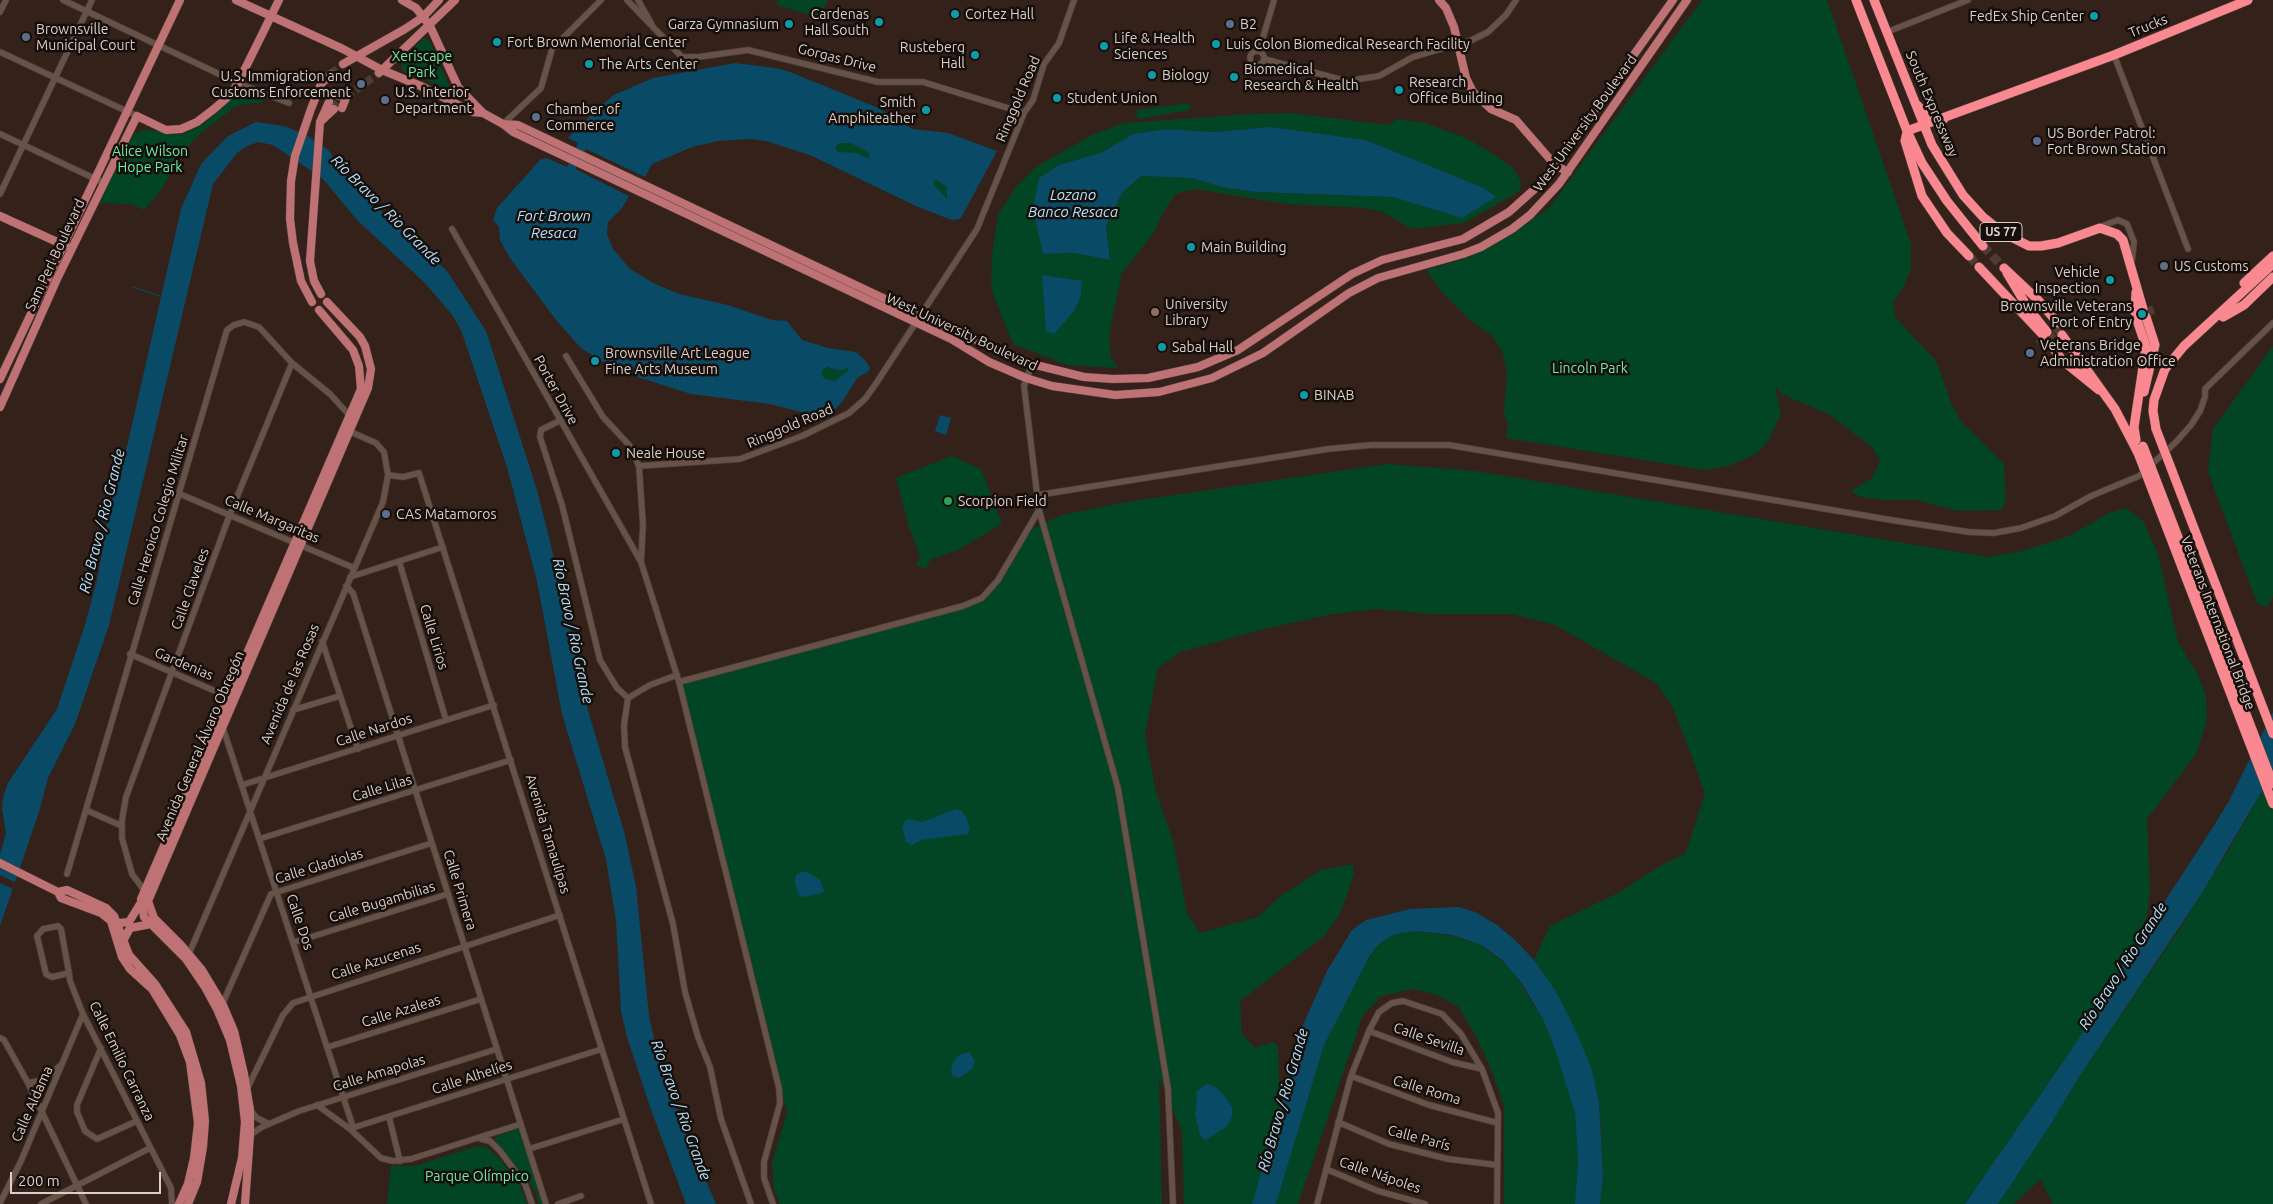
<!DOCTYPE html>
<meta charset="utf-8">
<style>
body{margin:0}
#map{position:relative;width:2273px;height:1204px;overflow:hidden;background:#34221a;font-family:Ubuntu,sans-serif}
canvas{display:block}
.scale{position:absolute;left:10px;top:1172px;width:151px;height:22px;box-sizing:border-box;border:2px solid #dbcfc9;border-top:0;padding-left:6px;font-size:15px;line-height:18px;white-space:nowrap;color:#dbcfc9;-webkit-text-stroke:4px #160e0a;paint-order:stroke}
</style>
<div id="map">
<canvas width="2273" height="1204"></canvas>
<div class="scale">200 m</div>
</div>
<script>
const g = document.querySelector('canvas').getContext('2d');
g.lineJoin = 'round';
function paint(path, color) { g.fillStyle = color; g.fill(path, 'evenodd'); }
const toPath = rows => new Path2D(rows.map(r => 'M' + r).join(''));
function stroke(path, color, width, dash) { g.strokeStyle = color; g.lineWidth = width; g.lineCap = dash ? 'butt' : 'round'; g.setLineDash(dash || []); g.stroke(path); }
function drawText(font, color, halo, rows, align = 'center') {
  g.font = font + ' Ubuntu,sans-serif'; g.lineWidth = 5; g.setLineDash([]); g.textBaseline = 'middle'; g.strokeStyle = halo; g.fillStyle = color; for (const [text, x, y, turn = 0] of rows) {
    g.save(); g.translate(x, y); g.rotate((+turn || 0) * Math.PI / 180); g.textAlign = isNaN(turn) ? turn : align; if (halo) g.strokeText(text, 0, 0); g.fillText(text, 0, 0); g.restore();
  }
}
const green = toPath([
 [778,0,827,0,821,18,776,5],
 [1702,0,1827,0,1911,244,1911,268,1903,288,1893,302,1895,317,1937,362,1951,403,1960,420,2004,464,2006,500,2001,510,1958,511,1917,500,1883,500,1861,497,1851,491,1872,478,1880,461,1872,447,1830,415,1782,394,1775,386,1781,413,1769,440,1756,454,1731,465,1706,470,1506,438,1508,424,1504,414,1507,372,1502,350,1491,335,1469,319,1443,293,1426,270,1470,257,1497,243,1549,208],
 [424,38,429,40,451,90,402,71,402,60],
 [243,90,263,99,263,102,240,105,233,108,195,138,184,151,161,190,144,210,132,204,100,203,125,148,135,133,145,130,184,134,205,123],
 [1190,103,1190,110,1138,119,1136,110],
 [1289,113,1389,125,1397,119,1425,123,1466,138,1498,157,1513,168,1521,181,1520,191,1464,223,1412,229,1383,212,1365,208,1287,204,1195,189,1175,194,1164,211,1153,234,1122,273,1109,334,1111,358,1118,368,1067,365,1013,344,991,289,992,255,998,215,1015,188,1037,166,1092,135,1124,123,1250,114],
 [1270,127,1366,140,1484,188,1495,197,1462,218,1393,197,1256,192,1222,187,1192,178,1141,176,1122,193,1106,227,1110,260,1074,253,1043,254,1059,165,1103,152,1133,134,1166,129,1214,132],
 [840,143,850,143,867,151,870,155,867,158,838,152,835,148],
 [936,180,947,187,947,199,935,186,933,182],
 [2273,346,2273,596,2267,607,2257,603,2208,472,2213,429],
 [828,367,840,371,847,368,849,371,835,381,826,379,822,376,822,370],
 [952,456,981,469,1002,524,957,550,930,560,926,569,916,565,920,556,909,527,896,478],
 [1387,464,1475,471,1988,557,2022,551,2069,536,2109,513,2126,508,2143,521,2158,554,2178,642,2198,675,2206,696,2207,721,2196,754,2147,819,2150,893,2147,916,2133,951,2074,1046,1965,1204,1600,1204,1603,1175,1601,1130,1599,1102,1592,1070,1557,993,1534,960,1550,926,1618,893,1660,866,1686,853,1705,793,1690,752,1673,707,1656,683,1555,625,1512,614,1433,614,1377,609,1333,614,1268,628,1180,652,1158,668,1145,735,1156,792,1173,841,1187,913,1200,933,1258,917,1282,895,1321,870,1353,864,1354,874,1340,914,1324,936,1240,1001,1242,1034,1255,1048,1273,1042,1278,1046,1280,1107,1252,1204,1184,1204,1182,1131,1159,1078,1162,1204,780,1204,774,1190,772,1162,787,1114,777,1065,679,682,985,600,1009,567,1030,530,1062,515,1127,502],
 [1111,831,1124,905,1131,950,1111,832],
 [2273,772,2273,1204,2053,1204,2040,1179,2014,1204,1998,1204,2049,1127,2077,1080,2180,928,2228,851],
 [1419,931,1452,936,1482,945,1512,970,1543,1019,1562,1066,1575,1113,1578,1161,1575,1204,1504,1204,1504,1106,1491,1069,1477,1038,1459,1007,1437,995,1414,989,1381,996,1363,1015,1298,1204,1276,1204,1324,1045,1358,975,1377,946,1389,937,1400,933],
 [518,1129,520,1130,544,1204,539,1204,536,1192,529,1182,495,1140,497,1136],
 [477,1146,488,1148,499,1158,521,1187,527,1204,387,1204,391,1166,415,1166]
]);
const water = toPath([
 [735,63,775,68,790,72,876,107,898,119,912,129,948,133,997,151,962,216,960,219,952,220,918,207,810,155,766,141,750,139,718,141,692,147,652,164,645,177,586,149,575,169,629,196,622,208,608,222,607,234,613,249,630,269,655,284,679,294,728,305,772,320,787,321,802,340,828,348,856,352,866,361,870,368,868,372,858,377,842,402,835,409,821,414,809,414,770,404,691,394,638,377,603,362,581,348,556,320,510,258,500,240,499,227,493,220,497,208,540,160,546,158,567,167,578,143,568,138,596,110,614,95,653,78],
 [840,143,850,143,867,151,870,155,867,158,857,153,838,152,835,147],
 [936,180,947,187,947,199,935,186,933,182],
 [828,367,840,371,847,368,849,370,835,381,826,379,822,376,822,370],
 [256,122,284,126,308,136,328,150,365,196,447,271,486,331,537,490,567,610,587,707,625,835,636,887,649,1016,655,1043,684,1130,716,1204,686,1204,650,1107,627,1037,621,1011,616,920,606,859,562,714,537,581,507,467,461,330,453,316,425,283,358,221,322,178,273,145,258,142,245,147,237,153,213,184,109,625,75,724,48,778,39,812,0,926,0,855,6,833,2,809,3,797,8,783,57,709,85,625,97,580,109,513,129,438,181,209,201,164,228,136],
 [1270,127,1366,140,1484,188,1496,197,1462,218,1393,197,1256,192,1222,187,1192,178,1141,176,1122,193,1106,226,1110,260,1074,253,1043,254,1033,208,1039,178,1059,165,1103,152,1133,134,1166,129,1214,132],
 [1042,275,1082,281,1081,296,1074,311,1054,334,1046,331],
 [940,415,951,418,946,435,935,431],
 [2273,712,2273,772,2202,893,2077,1080,2049,1127,1998,1204,1965,1204,2074,1046,2124,964,2215,824,2229,801],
 [956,809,962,811,966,818,970,828,968,834,921,840,912,845,906,842,902,827,905,821,908,819,923,822],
 [803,872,807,872,820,880,824,891,822,893,803,897,799,895,795,884,795,879,797,874],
 [1459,907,1475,912,1497,925,1515,940,1534,960,1557,993,1574,1027,1592,1070,1599,1102,1603,1175,1600,1204,1575,1204,1578,1161,1575,1113,1554,1046,1543,1019,1521,982,1503,961,1482,945,1452,935,1419,931,1400,933,1389,937,1377,946,1369,957,1324,1045,1276,1204,1252,1204,1280,1107,1295,1043,1327,971,1352,930,1366,920,1410,909],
 [969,1052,975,1061,972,1069,959,1078,953,1076,951,1070,953,1063,959,1055],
 [1207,1084,1217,1088,1226,1098,1232,1107,1232,1117,1226,1127,1205,1140,1200,1135,1195,1114,1197,1099,1196,1092]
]);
const pier = toPath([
 [0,875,17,883,15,890,0,883]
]);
const stream = toPath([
 [132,287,160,296]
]);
const majorTunnel = toPath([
 [331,74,343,64],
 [346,97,379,73],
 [332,106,337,102]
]);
const highwayTunnel = toPath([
 [1983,246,2004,268],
 [1969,256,1979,267],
 [2148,307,2151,315],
 [2139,311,2142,319],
 [2055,326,2062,335],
 [2047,332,2054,341],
 [2039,338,2046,347]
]);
const minor = toPath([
 [63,0,238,83,289,103],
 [627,0,682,57,698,57,748,50,878,82,923,82,1024,113],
 [638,0,651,23],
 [0,12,6,0],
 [1887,32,1968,0],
 '1250 58a7 7 0 1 1 14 0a7 7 0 1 1-14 0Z',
 [1259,51,1274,0],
 [0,52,137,116],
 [2114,55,2188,249],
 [1264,59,1346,81,1379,76,1413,57,1472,40,1488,32,1506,15,1516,0],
 [503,124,541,88,552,49,601,0],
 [0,134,104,183],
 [0,194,92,0],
 [2100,227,2118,220,2127,224,2134,242,2132,260],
 [452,229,641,562],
 [566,356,603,417,630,446,639,466,740,459,802,436,849,413,865,399,875,385,977,229,1024,113,1033,100,1044,64,1059,43,1074,0],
 [1032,364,1024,386,1039,510,1118,788,1168,1089,1173,1204],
 [559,421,541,430,540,437,562,505,600,660,617,688,628,698],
 [639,466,643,525,641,562,679,682,779,1088,780,1103,764,1162,764,1178,773,1204],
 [388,475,403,477,419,473,651,1204],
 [180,494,354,568],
 [1038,495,1328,449,1371,445,1449,445,1891,520,1969,532,1994,533,2021,528,2055,516,2091,496,2139,476,2176,442,2191,425,2200,411,2205,397,2205,389,2273,323],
 [399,561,446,720],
 [350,577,443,547],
 [346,586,353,593,546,1204],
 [322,641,358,749],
 [130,654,231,698],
 [677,675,650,685,628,698,624,725,625,747,673,924,685,992,698,1037,710,1067,721,1119,751,1204],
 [679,682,963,606,982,598,998,580,1039,510],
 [293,710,340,696],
 [222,725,353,1127],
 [242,785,494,705],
 [86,810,122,826],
 [259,839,511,760],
 [67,874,227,330,234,325,244,322,259,327,292,363,330,394,350,416],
 [144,890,132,874,122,838,122,820,126,797,230,514,292,363],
 [295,942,448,894],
 [188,956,383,502,388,475,384,452,376,443,351,432],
 [69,973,52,977,46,974,37,936,43,929,58,926,61,929,69,973,70,981,83,1014,171,1188,172,1204],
 [221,1007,271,894,432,843],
 [1369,1031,1452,1062,1482,1069],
 [0,1038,4,1040,28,1083,86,1204],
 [328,1047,481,999],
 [101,1048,77,1105,77,1112,85,1131,97,1139,137,1121],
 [1351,1076,1429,1105,1498,1123],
 [28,1083,44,1080,62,1064],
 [247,1089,283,1015,293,1003,560,915],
 [317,1105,350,1129,381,1158,393,1161,411,1159,521,1124],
 [250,1110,257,1118,269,1124],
 [389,1117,400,1161],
 [1338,1122,1389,1144,1448,1159,1497,1165],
 [352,1128,602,1049],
 [250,1135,262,1127,299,1111,497,1049],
 [481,1139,490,1141,500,1151,525,1184,532,1204],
 [529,1149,624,1119],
 [1326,1169,1378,1191,1425,1204],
 [0,1203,21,1161,83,1014],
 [41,1204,150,1148],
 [558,1204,581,1196],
 [1317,1204,1351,1076,1369,1031,1379,1012,1392,1003,1403,1001,1442,1014,1461,1034,1482,1069,1498,1113,1497,1204]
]);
const major = toPath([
 [236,0,343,49,382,70,423,87,472,112,483,113],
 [402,0,416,8,430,26,458,87,483,113,503,124,513,132,953,340,989,362,1026,378,1052,386,1115,395,1159,392,1212,378,1263,353,1349,293,1378,278,1463,254,1481,247,1512,229,1530,215,1559,184,1687,0],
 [1439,0,1446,8,1454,27,1466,78,1473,92,1491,109,1516,120,1555,165,1568,172],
 [343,64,405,29,423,17,439,0],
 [379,73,455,0],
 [332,94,346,98],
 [342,108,346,98],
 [320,122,334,109],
 [503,124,518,125,919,315,1032,364,1084,377,1113,379,1148,378,1198,367,1238,350,1352,274,1382,260,1463,239,1509,212,1538,186,1555,165,1673,0],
 [0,216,66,246],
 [321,294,314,281,310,261,320,122,329,102],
 [312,302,301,281,293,243,290,219,291,181,295,156,311,109,321,84,331,74],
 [0,379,180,0],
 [0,407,57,279,137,116,166,130,181,129,197,122,214,109,230,95,238,83,279,0],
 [0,863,58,892],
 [58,892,67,890,106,908,114,916,129,955,155,984,186,1032,201,1083,205,1121,203,1147,197,1182,188,1204],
 [58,892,61,898,101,913,111,921,122,957,130,969,152,989,180,1035,190,1062,198,1123,194,1158,188,1184,179,1204],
 [119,923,129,922,140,904],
 [123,941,130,928,151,924],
 [231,1204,242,1158,245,1122,241,1086,230,1040,217,1009,205,987,186,959,144,917,141,899,361,389,359,366,353,350,319,310],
 [245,1204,250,1135,250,1110,244,1074,234,1031,223,1005,202,970,181,945,154,918,148,901,368,388,371,369,365,346,360,337,327,302]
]);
const highway = toPath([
 [1856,0,1907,131,1922,163,1947,201,1983,246],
 [1874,0,1932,145,1963,195,1983,217,2003,233,2029,246,2041,246,2058,243,2100,228,2117,234,2123,240,2143,309],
 [1917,105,1927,115,1944,119],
 [1907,131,2114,55,2248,0],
 [1907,132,1905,141,1922,196,1947,233,1969,256],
 [1979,267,2043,335],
 [2004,268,2038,300,2058,323],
 [2007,273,2028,308,2047,332],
 [2244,283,2273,256],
 [2135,312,2136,292],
 [2223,317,2244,305,2273,277],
 [2062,335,2115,409,2138,453],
 [2050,344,2062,360,2099,390],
 [2144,392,2155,345,2146,317],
 [2156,429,2153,411,2154,400,2165,369,2184,346,2273,264],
 [2136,440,2134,427,2146,347,2137,320]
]);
const highwayBridge = toPath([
 [2156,429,2273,734],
 [2143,446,2273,784],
 [2138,453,2273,804]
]);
const markers = [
 [955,14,5,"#0f9aa8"],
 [2094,16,5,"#0f9aa8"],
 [879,22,5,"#0f9aa8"],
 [789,24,5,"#0f9aa8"],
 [1230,24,5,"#5c6f8a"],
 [26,37,5,"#5c6f8a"],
 [497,42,5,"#0f9aa8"],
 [1216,44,5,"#0f9aa8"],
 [1104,46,5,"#0f9aa8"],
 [975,55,5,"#0f9aa8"],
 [589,64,5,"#0f9aa8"],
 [1152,75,5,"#0f9aa8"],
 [1234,77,5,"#0f9aa8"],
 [361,84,5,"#5c6f8a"],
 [1399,90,5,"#0f9aa8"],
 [1057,98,5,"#0f9aa8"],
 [385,100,5,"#5c6f8a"],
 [926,110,5,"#0f9aa8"],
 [536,117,5,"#5c6f8a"],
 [2037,141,5,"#5c6f8a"],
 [1191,247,5,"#0f9aa8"],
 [2164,266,5,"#5c6f8a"],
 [2110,280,5,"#0f9aa8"],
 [1155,312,5,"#8d6e63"],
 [2142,314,5,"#0f9aa8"],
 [1162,347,5,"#0f9aa8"],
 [2030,353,5,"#5c6f8a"],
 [595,361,5,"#0f9aa8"],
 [1304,395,5,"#0f9aa8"],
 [616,453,5,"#0f9aa8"],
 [948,501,5,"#2e9e5b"],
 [386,514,5,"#5c6f8a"]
];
const shields = [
 [2001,232,42]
];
const shieldNames = [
 ["US 77",2001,232]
];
const poiNames = [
 ["Cardenas",869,14,"right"],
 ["Hall South",869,30,"right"],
 ["Cortez Hall",965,14],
 ["FedEx Ship Center",2084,16,"right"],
 ["Garza Gymnasium",779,24,"right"],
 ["B2",1240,24],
 ["Brownsville",36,29],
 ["Municipal Court",36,45],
 ["Life & Health",1114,38],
 ["Sciences",1114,54],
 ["Fort Brown Memorial Center",507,42],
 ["Luis Colon Biomedical Research Facility",1226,44],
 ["Rusteberg",965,47,"right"],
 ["Hall",965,63,"right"],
 ["The Arts Center",599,64],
 ["Biomedical",1244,69],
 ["Research & Health",1244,85],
 ["Biology",1162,75],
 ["U.S. Immigration and",351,76,"right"],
 ["Customs Enforcement",351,92,"right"],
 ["Research",1409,82],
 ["Office Building",1409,98],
 ["U.S. Interior",395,92],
 ["Department",395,108],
 ["Student Union",1067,98],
 ["Smith",916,102,"right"],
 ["Amphiteather",916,118,"right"],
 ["Chamber of",546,109],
 ["Commerce",546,125],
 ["US Border Patrol:",2047,133],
 ["Fort Brown Station",2047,149],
 ["Main Building",1201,247],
 ["US Customs",2174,266],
 ["Vehicle",2100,272,"right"],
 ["Inspection",2100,288,"right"],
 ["University",1165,304],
 ["Library",1165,320],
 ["Brownsville Veterans",2132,306,"right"],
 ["Port of Entry",2132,322,"right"],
 ["Veterans Bridge",2040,345],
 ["Administration Office",2040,361],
 ["Sabal Hall",1172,347],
 ["Brownsville Art League",605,353],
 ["Fine Arts Museum",605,369],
 ["BINAB",1314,395],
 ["Neale House",626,453],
 ["Scorpion Field",958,501],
 ["CAS Matamoros",396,514]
];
const streetNames = [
 ["Trucks",2148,26,-22],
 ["Gorgas Drive",837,58,14],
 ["Ringgold Road",1018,99,-67],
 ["South Expressway",1932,104,67],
 ["West University Boulevard",1585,123,-54],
 ["Sam Perl Boulevard",55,255,-65],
 ["West University Boulevard",962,332,25],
 ["Porter Drive",556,390,61],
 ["Ringgold Road",790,426,-23],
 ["Calle Margaritas",272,519,23],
 ["Calle Heroico Colegio Militar",158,520,-73],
 ["Calle Claveles",190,589,-70],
 ["Veterans International Bridge",2218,623,69],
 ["Calle Lirios",434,637,73],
 ["Gardenias",184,664,23],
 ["Avenida de las Rosas",290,684,-67],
 ["Calle Nardos",374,730,-18],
 ["Avenida General Álvaro Obregón",200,746,-67],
 ["Calle Lilas",382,788,-17],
 ["Avenida Tamaulipas",548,834,73],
 ["Calle Gladiolas",319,866,-17],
 ["Calle Primera",460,890,73],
 ["Calle Bugambilias",382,902,-17],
 ["Calle Dos",300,922,71],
 ["Calle Azucenas",376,961,-18],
 ["Calle Azaleas",401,1011,-17],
 ["Calle Sevilla",1429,1039,19],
 ["Calle Emilio Carranza",122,1061,64],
 ["Calle Amapolas",379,1073,-17],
 ["Calle Alhelíes",472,1077,-18],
 ["Calle Roma",1427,1090,17],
 ["Calle Aldama",32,1104,-66],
 ["Calle París",1419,1138,15],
 ["Calle Nápoles",1380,1175,19]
];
const parkNames = [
 ["Xeriscape",422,56],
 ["Park",422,72],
 ["Alice Wilson",150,151],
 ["Hope Park",150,167],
 ["Lincoln Park",1590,368],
 ["Parque Olímpico",477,1176]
];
const waterNames = [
 ["Lozano",1073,195],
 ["Banco Resaca",1073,212],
 ["Río Bravo / Rio Grande",386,210,45],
 ["Fort Brown",554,216],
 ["Resaca",554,233],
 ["Río Bravo / Rio Grande",102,521,-76],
 ["Río Bravo / Rio Grande",573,631,78],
 ["Río Bravo / Rio Grande",2123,966,-57],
 ["Río Bravo / Rio Grande",1283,1100,-74],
 ["Río Bravo / Rio Grande",681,1110,70]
];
paint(green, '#024525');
paint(water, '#094b67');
paint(pier, '#34221a');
stroke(stream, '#094b67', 1);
stroke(majorTunnel, '#4d3c34', 8, [8, 4]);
stroke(highwayTunnel, '#4d3c34', 9, [9, 4.5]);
stroke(minor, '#4d3e38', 7);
stroke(major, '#4d3e38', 9);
stroke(highway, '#4d3e38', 10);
stroke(minor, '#665248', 5.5);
stroke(major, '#bf7274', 8);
stroke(highway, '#fa8891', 9);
stroke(highwayBridge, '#4d3e38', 10, []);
stroke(highwayBridge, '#fa8891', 9);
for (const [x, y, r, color] of markers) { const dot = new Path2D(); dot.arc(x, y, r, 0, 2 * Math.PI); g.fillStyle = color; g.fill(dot); stroke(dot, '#160e0a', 2); }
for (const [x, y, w] of shields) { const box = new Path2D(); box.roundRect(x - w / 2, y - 9.5, w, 19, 4); g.fillStyle = '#160e0a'; g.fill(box); stroke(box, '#dbcfc9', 1); }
drawText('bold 12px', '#dbcfc9', null, shieldNames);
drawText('14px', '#dbcfc9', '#160e0a', poiNames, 'left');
drawText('14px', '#dbcfc9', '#160e0a', streetNames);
drawText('14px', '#6ef0a4', '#160e0a', parkNames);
drawText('italic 15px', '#b2e2fe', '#160e0a', waterNames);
</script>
